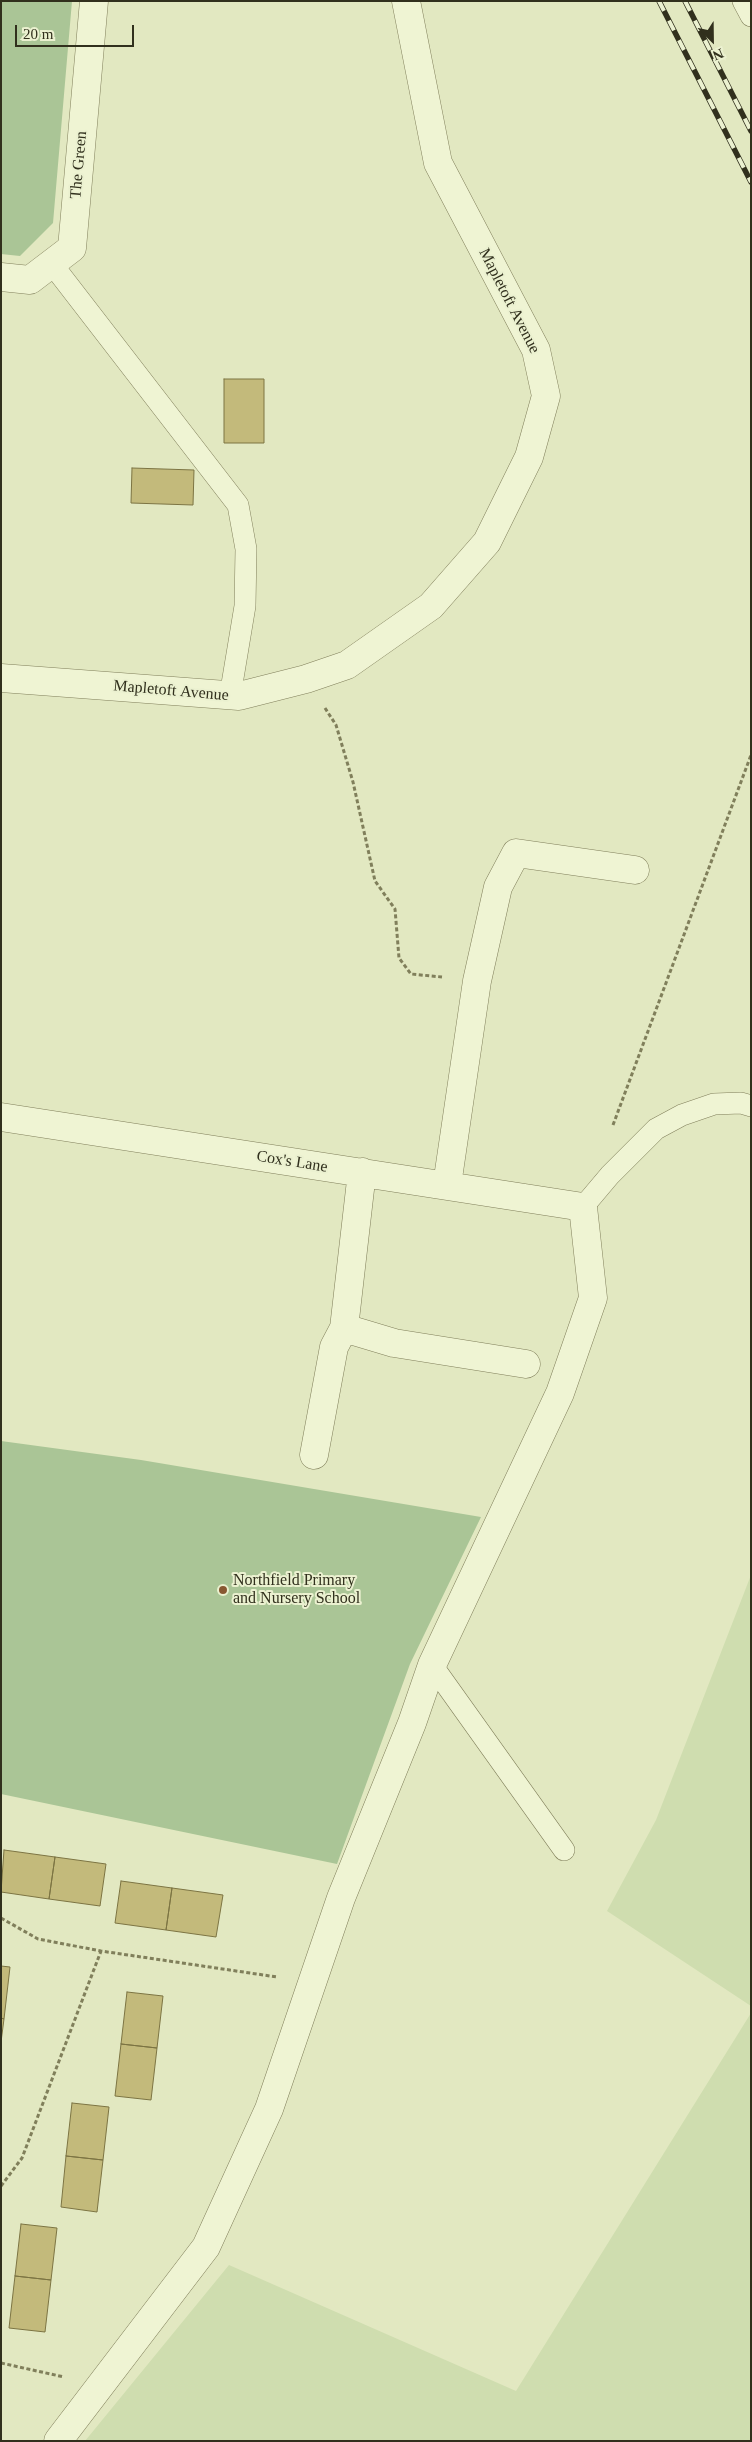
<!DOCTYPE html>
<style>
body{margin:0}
#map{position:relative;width:752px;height:2442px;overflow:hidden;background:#e2e8c1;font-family:Georgia,serif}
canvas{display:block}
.frame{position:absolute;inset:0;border:2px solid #31301d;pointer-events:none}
.north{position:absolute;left:687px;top:15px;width:50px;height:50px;-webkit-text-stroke:4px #ebf1d0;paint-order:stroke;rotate:157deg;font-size:14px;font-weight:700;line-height:20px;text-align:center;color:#31301d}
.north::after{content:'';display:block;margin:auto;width:18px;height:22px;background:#31301d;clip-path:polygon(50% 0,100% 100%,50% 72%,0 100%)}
.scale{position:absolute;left:15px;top:25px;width:119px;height:22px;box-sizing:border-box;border:2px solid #31301d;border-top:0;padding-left:6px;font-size:15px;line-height:18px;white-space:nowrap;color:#31301d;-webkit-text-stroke:4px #ebf1d0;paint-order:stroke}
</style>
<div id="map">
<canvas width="752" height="2442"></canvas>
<div class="frame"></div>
<div class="north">N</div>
<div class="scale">20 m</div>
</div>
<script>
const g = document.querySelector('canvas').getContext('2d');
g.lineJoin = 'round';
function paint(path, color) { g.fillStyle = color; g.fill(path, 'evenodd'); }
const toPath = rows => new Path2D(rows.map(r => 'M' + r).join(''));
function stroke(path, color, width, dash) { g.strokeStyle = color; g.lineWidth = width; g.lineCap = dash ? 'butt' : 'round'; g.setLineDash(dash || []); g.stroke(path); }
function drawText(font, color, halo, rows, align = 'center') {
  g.font = font + ' Georgia,serif'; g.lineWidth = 4; g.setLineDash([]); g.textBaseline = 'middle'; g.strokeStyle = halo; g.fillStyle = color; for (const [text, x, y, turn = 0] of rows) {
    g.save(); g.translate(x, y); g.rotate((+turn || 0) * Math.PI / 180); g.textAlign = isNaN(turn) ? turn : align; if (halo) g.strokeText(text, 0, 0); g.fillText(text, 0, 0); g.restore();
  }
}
const farmland = toPath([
 [751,1575,751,2006,607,1911,656,1820],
 [751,2013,751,2441,85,2441,229,2265,516,2391]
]);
const green = toPath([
 [1,1,72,1,53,223,20,256,1,254],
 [1,1441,141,1460,481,1517,410,1664,337,1864,1,1794]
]);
const building = toPath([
 [224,379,264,379,264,443,224,443,224,379],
 [132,468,194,470,193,505,131,503,132,468],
 [4,1850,55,1857,49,1899,1,1892,4,1850],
 [55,1857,106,1864,100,1906,49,1899,55,1857],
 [121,1881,172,1888,166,1930,115,1923,121,1881],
 [172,1888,223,1895,216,1937,166,1930,172,1888],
 [1,1966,10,1967,4,2019,1,2018,1,1966],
 [127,1992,163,1996,157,2048,121,2044,127,1992],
 [1,2018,4,2019,1,2042,1,2018],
 [121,2044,157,2048,151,2100,115,2096,121,2044],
 [72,2103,109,2107,103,2160,66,2156,72,2103],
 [66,2156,103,2160,97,2212,61,2207,66,2156],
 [21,2224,57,2228,51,2280,15,2276,21,2224],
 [15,2276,51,2280,45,2332,9,2328,15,2276]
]);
const path = toPath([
 [325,708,336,725,353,782,375,881,395,909,399,958,411,974,442,977],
 [613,1125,751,755],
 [1,1918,38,1939,101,1951,277,1977],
 [1,2186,22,2158,101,1951],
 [1,2363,64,2377]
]);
const service = toPath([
 [743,1,751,16],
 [52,264,238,505,246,549,245,606,230,696],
 [583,1207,610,1175,656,1129,682,1115,714,1104,741,1103,751,1106],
 [432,1665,564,1850]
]);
const minor = toPath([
 [1,277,30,280,72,248,94,1],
 [1,678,239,696,306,679,347,665,431,606,487,542,529,457,546,396,536,350,438,163,406,1],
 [1,1117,583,1207,593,1298,560,1393,432,1665,412,1723,341,1898,269,2109,206,2247,58,2441],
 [447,1185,477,981,498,887,516,853,635,870],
 [344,1328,394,1343,526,1364],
 [314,1455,334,1347,344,1328,362,1172]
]);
const rail = toPath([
 [659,1,751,182],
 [685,1,751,131]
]);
const markers = [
 [223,1590,5,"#885831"]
];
const streetNames = [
 ["The Green",79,165,-85],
 ["Mapletoft Avenue",509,301,63],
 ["Mapletoft Avenue",171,691,5],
 ["Cox's Lane",292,1162,9]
];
const poiNames = [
 ["Northfield Primary",233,1581],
 ["and Nursery School",233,1599]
];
paint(farmland, '#cfddaf');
paint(green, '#aac596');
paint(building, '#c3ba7b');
stroke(building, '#7c7443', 1);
stroke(service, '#807f5b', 22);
stroke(minor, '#807f5b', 29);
stroke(path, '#807f5b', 3, [4, 2.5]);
stroke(service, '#eff4d3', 21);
stroke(minor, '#eff4d3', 28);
stroke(rail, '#31301d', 5.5);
stroke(rail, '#ebf1d0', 4, [11]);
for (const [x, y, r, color] of markers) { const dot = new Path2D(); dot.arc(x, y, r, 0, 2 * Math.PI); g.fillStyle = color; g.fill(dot); stroke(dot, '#ebf1d0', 2); }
drawText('16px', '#31301d', '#ebf1d0', streetNames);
drawText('16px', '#31301d', '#ebf1d0', poiNames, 'left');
</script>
